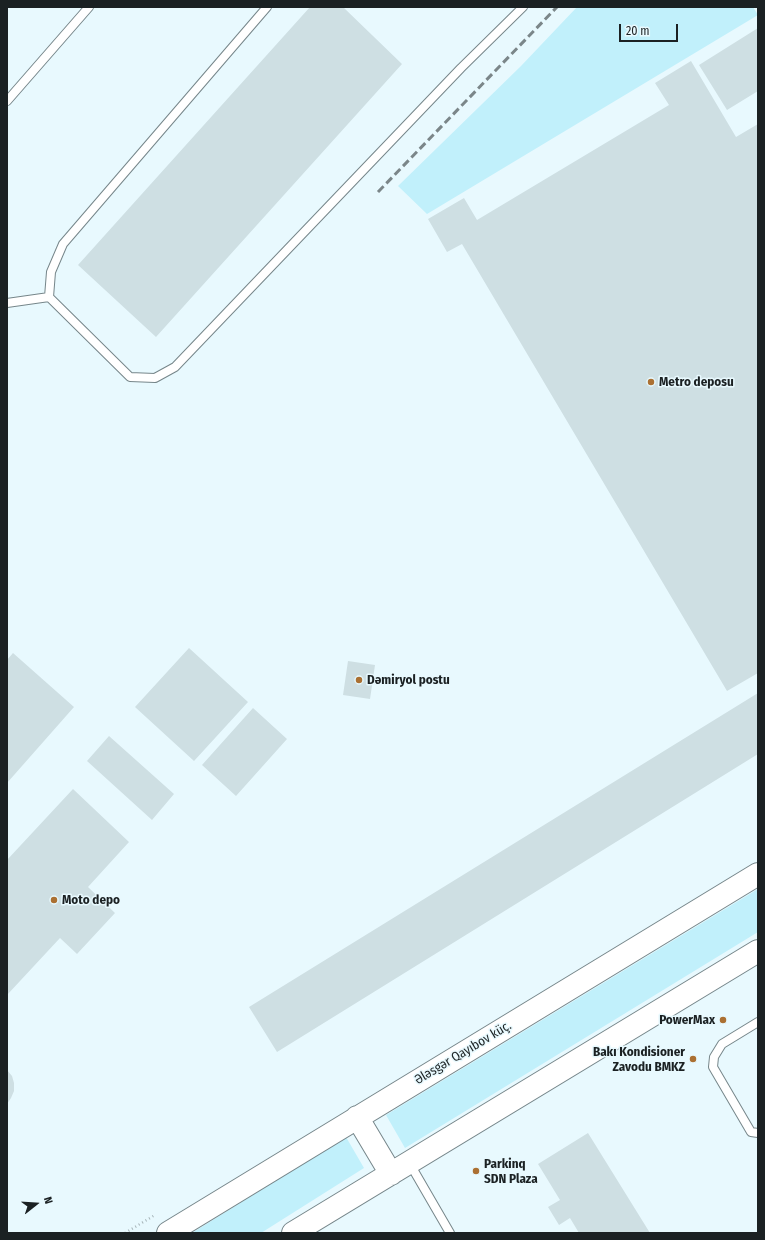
<!DOCTYPE html>
<meta charset="utf-8">
<style>
body{margin:0}
#map{position:relative;width:765px;height:1240px;overflow:hidden;background:#e8f9fe;font-family:"Fira Sans Condensed",sans-serif}
canvas{display:block}
.frame{position:absolute;inset:0;border:8px solid #1b2123;pointer-events:none}
.north{position:absolute;left:16px;top:1184px;width:40px;height:40px;-webkit-text-stroke:3px #e8f9fe;paint-order:stroke;rotate:73deg;font-size:11px;font-weight:700;line-height:16px;text-align:center;color:#1b2123}
.north::after{content:'';display:block;margin:auto;width:14px;height:18px;background:#1b2123;clip-path:polygon(50% 0,100% 100%,50% 72%,0 100%)}
.scale{position:absolute;left:619px;top:24px;width:59px;height:18px;box-sizing:border-box;border:2px solid #1b2123;border-top:0;padding-left:5px;font-size:12px;line-height:14px;white-space:nowrap;color:#1b2123;-webkit-text-stroke:3px #e8f9fe;paint-order:stroke}
</style>
<div id="map">
<canvas width="765" height="1240"></canvas>
<div class="frame"></div>
<div class="north">N</div>
<div class="scale">20 m</div>
</div>
<script>
const g = document.querySelector('canvas').getContext('2d');
g.lineJoin = 'round';
function paint(path, color) { g.fillStyle = color; g.fill(path, 'evenodd'); }
const toPath = rows => new Path2D(rows.map(r => 'M' + r).join(''));
function stroke(path, color, width, dash) { g.strokeStyle = color; g.lineWidth = width; g.lineCap = dash ? 'butt' : 'round'; g.setLineDash(dash || []); g.stroke(path); }
function drawText(font, color, halo, rows, align = 'center') {
  g.font = font + ' "Fira Sans Condensed",sans-serif'; g.lineWidth = 3; g.setLineDash([]); g.textBaseline = 'middle'; g.strokeStyle = halo; g.fillStyle = color; for (const [text, x, y, turn = 0] of rows) {
    g.save(); g.translate(x, y); g.rotate((+turn || 0) * Math.PI / 180); g.textAlign = isNaN(turn) ? turn : align; if (halo) g.strokeText(text, 0, 0); g.fillText(text, 0, 0); g.restore();
  }
}
const green = toPath([
 [577,7,753,7,758,15,427,214,398,186,521,66],
 [758,889,758,932,405,1148,386,1115],
 [346,1137,364,1168,261,1233,192,1233]
]);
const building = toPath([
 [310,7,343,7,402,64,156,337,78,265],
 [758,28,758,91,727,110,699,65],
 [691,61,736,137,758,124,758,673,727,691,462,244,447,252,428,219,464,198,477,220,669,105,655,83],
 [189,648,248,702,194,761,135,707],
 [13,653,74,707,7,783,7,660],
 [348,661,375,665,370,699,343,695],
 [758,693,758,754,277,1052,249,1007],
 [253,708,287,739,236,796,202,765],
 [109,736,174,794,152,820,87,761],
 [73,789,129,842,88,887,115,913,77,954,60,938,7,995,7,860],
 [7,1070,12,1076,14,1083,14,1091,11,1098,7,1104],
 [588,1133,650,1233,579,1233,570,1218,559,1225,548,1207,560,1200,538,1164]
]);
const path = toPath([
 [125,1233,155,1215]
]);
const service = toPath([
 [7,101,89,7],
 [49,297,51,272,63,244,267,7],
 [7,303,49,297,130,377,155,378,175,367,461,68,523,7],
 [758,1022,722,1044,714,1057,713,1067,751,1132,758,1133],
 [410,1164,450,1233]
]);
const secondary = toPath([
 [357,1117,391,1174],
 [168,1233,758,874],
 [293,1233,758,951]
]);
const rail = toPath([
 [378,192,557,7]
]);
const markers = [
 [651,382,4,"#ab7032"],
 [359,680,4,"#ab7032"],
 [54,900,4,"#ab7032"],
 [723,1020,4,"#ab7032"],
 [693,1059,4,"#ab7032"],
 [476,1171,4,"#ab7032"]
];
const poiNames = [
 ["Metro deposu",659,382],
 ["Dəmiryol postu",367,680],
 ["Moto depo",62,900],
 ["PowerMax",715,1020,"right"],
 ["Bakı Kondisioner",685,1052,"right"],
 ["Zavodu BMKZ",685,1067,"right"],
 ["Parkinq",484,1164],
 ["SDN Plaza",484,1179]
];
const streetNames = [
 ["Ələsgər Qayıbov küç.",463,1053,-31]
];
paint(green, '#c1f0fb');
paint(building, '#cedfe3');
stroke(service, '#76868a', 10);
stroke(secondary, '#76868a', 24);
stroke(path, '#a8b6ba', 2.5, [1, 3]);
stroke(service, '#fff', 8);
stroke(secondary, '#fff', 22);
stroke(rail, '#7b8689', 3, [8, 4]);
for (const [x, y, r, color] of markers) { const dot = new Path2D(); dot.arc(x, y, r, 0, 2 * Math.PI); g.fillStyle = color; g.fill(dot); stroke(dot, '#e8f9fe', 1.5); }
drawText('bold 13px', '#1b2123', '#e8f9fe', poiNames, 'left');
drawText('13px', '#1b2123', '#e8f9fe', streetNames);
</script>
